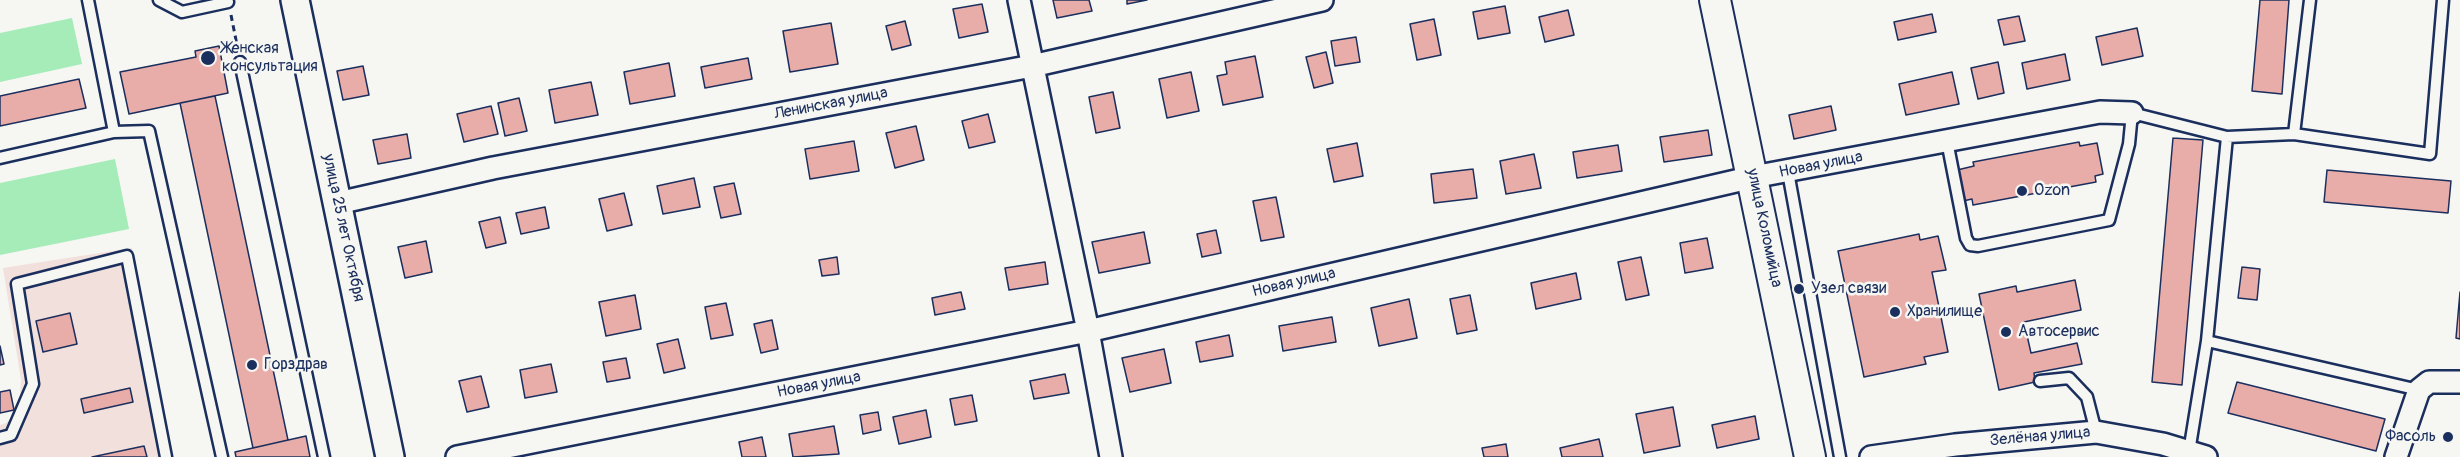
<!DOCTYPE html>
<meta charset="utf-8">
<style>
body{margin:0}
canvas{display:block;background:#f6f6f2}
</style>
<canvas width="2460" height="457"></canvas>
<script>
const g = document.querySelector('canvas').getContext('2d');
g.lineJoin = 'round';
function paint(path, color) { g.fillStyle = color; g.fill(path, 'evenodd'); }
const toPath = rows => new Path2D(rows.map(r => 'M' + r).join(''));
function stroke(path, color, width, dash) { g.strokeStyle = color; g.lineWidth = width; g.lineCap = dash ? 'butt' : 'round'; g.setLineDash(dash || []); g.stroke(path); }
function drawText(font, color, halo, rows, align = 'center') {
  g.font = font + ' Pangolin,sans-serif'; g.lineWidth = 5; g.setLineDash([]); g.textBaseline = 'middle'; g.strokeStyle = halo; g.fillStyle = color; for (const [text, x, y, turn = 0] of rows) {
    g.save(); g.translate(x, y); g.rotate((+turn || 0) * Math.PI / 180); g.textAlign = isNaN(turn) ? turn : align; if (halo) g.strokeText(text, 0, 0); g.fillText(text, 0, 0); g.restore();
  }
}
const built = toPath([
 [132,248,171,457,0,457,0,425,6,423,19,410,21,380,3,268]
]);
const green = toPath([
 [72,18,82,64,0,82,0,33],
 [115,159,129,229,0,255,0,183]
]);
const building = toPath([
 [1053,0,1089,0,1092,11,1057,18,1053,0],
 [1127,0,1147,0,1127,4,1127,0],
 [2260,0,2289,0,2282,94,2252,91,2260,0],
 [982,4,988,32,959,38,953,9,982,4],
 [1505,6,1510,33,1478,39,1473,12,1505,6],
 [1568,10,1574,35,1545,42,1539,17,1568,10],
 [1932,14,1936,32,1898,40,1894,22,1932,14],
 [2019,16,2025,41,2004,45,1998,20,2019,16],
 [1434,19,1441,55,1417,60,1410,24,1434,19],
 [905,21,911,45,892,50,886,26,905,21],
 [831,23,838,64,790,72,783,31,831,23],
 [2137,28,2143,56,2102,65,2096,37,2137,28],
 [1356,37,1360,62,1335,66,1331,41,1356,37],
 [219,46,228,93,129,114,120,72,196,57,195,51,219,46],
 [1326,52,1333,83,1314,88,1306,57,1326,52],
 [2065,54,2070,80,2027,89,2022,63,2065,54],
 [1255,56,1263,97,1223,105,1217,76,1227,74,1225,62,1255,56],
 [748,58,752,79,705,88,701,67,748,58],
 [1998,62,2004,93,1978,99,1971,68,1998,62],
 [669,63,675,96,630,104,624,72,669,63],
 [363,66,369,95,343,100,337,71,363,66],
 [1191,72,1199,111,1167,118,1159,79,1191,72],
 [1952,72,1959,104,1906,115,1899,84,1952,72],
 [79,79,86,108,0,126,0,96,79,79],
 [591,82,598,115,555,123,549,90,591,82],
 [1113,92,1120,128,1096,133,1089,97,1113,92],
 [215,96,288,440,253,448,180,103,215,96],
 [519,98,527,131,505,136,498,103,519,98],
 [491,106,498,134,464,142,457,114,491,106],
 [1831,106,1836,130,1794,139,1789,115,1831,106],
 [988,114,995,142,969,148,962,121,988,114],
 [916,126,924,160,895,168,886,133,916,126],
 [1708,130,1712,155,1664,162,1660,137,1708,130],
 [407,134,411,158,378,164,373,140,407,134],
 [2173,138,2203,140,2182,385,2152,382,2173,138],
 [854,141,859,171,810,179,805,149,854,141],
 [2079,142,2080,146,2097,143,2103,174,2095,176,2096,182,1973,205,1972,199,1963,201,1957,170,1974,166,1973,162,2079,142],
 [1357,143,1363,176,1334,182,1327,149,1357,143],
 [1618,145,1622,171,1577,178,1573,152,1618,145],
 [1534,154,1541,188,1506,194,1500,161,1534,154],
 [1473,169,1477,198,1434,203,1431,174,1473,169],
 [2327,170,2451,181,2448,213,2324,202,2327,170],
 [694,178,700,207,663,214,657,186,694,178],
 [734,183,741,214,721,218,714,187,734,183],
 [624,193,632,225,607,231,599,199,624,193],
 [1276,197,1284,237,1261,241,1253,201,1276,197],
 [545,207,549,228,521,234,516,213,545,207],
 [500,217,506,243,486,248,479,222,500,217],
 [1216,230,1221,253,1202,257,1197,234,1216,230],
 [1144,232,1150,263,1099,273,1092,242,1144,232],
 [1919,234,1920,240,1938,236,1946,270,1932,272,1948,352,1924,357,1926,364,1864,377,1838,251,1919,234],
 [1707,238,1713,268,1685,273,1680,243,1707,238],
 [426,241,432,272,405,278,398,247,426,241],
 [837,257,839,274,822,276,819,260,837,257],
 [1641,257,1649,295,1626,300,1618,262,1641,257],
 [1045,262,1048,284,1009,290,1005,268,1045,262],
 [2242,267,2260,269,2257,300,2238,298,2242,267],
 [1576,273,1581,299,1536,309,1531,283,1576,273],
 [2075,280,2081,310,2024,322,2031,353,2077,343,2082,364,2034,373,2035,382,1999,390,1979,294,2016,286,2017,292,2075,280],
 [961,292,965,309,935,315,932,298,961,292],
 [2460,292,2460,339,2456,338,2460,292],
 [635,295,641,329,606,336,599,302,635,295],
 [1470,295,1477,330,1457,334,1450,299,1470,295],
 [1409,299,1417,338,1379,346,1371,308,1409,299],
 [726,303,733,335,711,339,705,307,726,303],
 [70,313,77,344,43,352,36,321,70,313],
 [1332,317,1336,342,1283,351,1279,326,1332,317],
 [772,320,778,349,761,353,754,324,772,320],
 [1229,335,1233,356,1200,362,1196,342,1229,335],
 [678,339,685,368,664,373,657,344,678,339],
 [0,346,4,364,0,365,0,346],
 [1164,349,1171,383,1130,392,1122,358,1164,349],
 [626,358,630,378,607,382,603,362,626,358],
 [551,364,557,392,525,398,520,370,551,364],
 [1065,374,1069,393,1034,399,1030,381,1065,374],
 [481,376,489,407,467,412,459,381,481,376],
 [2237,382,2385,419,2376,451,2228,413,2237,382],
 [130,388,133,402,84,413,81,399,130,388],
 [10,390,14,410,0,413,0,392,10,390],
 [972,395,977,421,955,425,950,399,972,395],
 [1673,407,1680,446,1644,453,1636,414,1673,407],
 [926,410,931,437,899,444,893,417,926,410],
 [878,412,881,430,863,434,860,415,878,412],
 [1755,416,1759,439,1717,448,1712,425,1755,416],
 [834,426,839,454,793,457,789,434,834,426],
 [306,436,310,457,236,457,235,452,306,436],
 [762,437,766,457,742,457,739,442,762,437],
 [1599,439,1603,457,1562,457,1560,448,1599,439],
 [1506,444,1508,457,1484,457,1482,448,1506,444],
 [144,446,147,457,92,457,144,446]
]);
const path = toPath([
 [231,15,238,50]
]);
const service = toPath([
 [88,0,114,132],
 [159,0,182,12,228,2],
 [240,62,324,457],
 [2294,134,2310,0],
 [1947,141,1966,238,1970,245,1978,246,2109,220,2129,144,2132,113,2227,137,2294,134,2430,154,2443,0],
 [0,158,114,132,149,131,222,457],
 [1788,172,1840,457],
 [2207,341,2227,137],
 [2040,381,2069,378,2087,397,2096,432],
 [0,438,11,435,33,384,17,284,127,256,166,457],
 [2189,452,2207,341,2419,390]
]);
const minor = toPath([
 [1019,0,1088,331,1111,457],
 [338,203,493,168,1032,66,1322,0],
 [457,457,1088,331,1753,177,2100,112,2132,113],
 [1871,457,1955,445,2096,432,2163,444,2206,457],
 [2396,457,2419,390,2429,382,2460,382]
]);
const tertiary = toPath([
 [295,0,390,457]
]);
const secondary = toPath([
 [1715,0,1810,457]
]);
const markers = [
 [208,58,8,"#1b2f5e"],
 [2022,191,6,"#1b2f5e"],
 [1799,289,6,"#1b2f5e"],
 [1895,312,6,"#1b2f5e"],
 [2006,332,6,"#1b2f5e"],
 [252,365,6,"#1b2f5e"],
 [2448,437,6,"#1b2f5e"]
];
const poiNames = [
 ["Женская",222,49],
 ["консультация",222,67],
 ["Ozon",2034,191],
 ["Узел связи",1811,289],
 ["Хранилище",1907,312],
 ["Автосервис",2018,332],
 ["Горздрав",264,365],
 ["Фасоль",2436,437,"right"]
];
const streetNames = [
 ["Ленинская улица",831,104,-11],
 ["Новая улица",1821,165,-11],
 ["улица 25 лет Октября",343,228,78],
 ["улица Коломийца",1764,228,78],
 ["Новая улица",1294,283,-13],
 ["Новая улица",819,385,-11],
 ["Зелёная улица",2040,437,-5]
];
paint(built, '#f2e0dc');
paint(green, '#a5ecb9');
paint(building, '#e8ada9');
stroke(building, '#1b2f5e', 1.5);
stroke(service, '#1b2f5e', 15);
stroke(minor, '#1b2f5e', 26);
stroke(tertiary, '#1b2f5e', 32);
stroke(secondary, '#1b2f5e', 34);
stroke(path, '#1b2f5e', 3, [6, 4.5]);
stroke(service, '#f6f6f2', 10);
stroke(minor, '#f6f6f2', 21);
stroke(tertiary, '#f6f6f2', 27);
stroke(secondary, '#f6f6f2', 30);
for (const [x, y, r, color] of markers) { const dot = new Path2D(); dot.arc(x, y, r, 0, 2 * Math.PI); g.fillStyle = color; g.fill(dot); stroke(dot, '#f6f6f2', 2); }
drawText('16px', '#1b2f5e', '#f6f6f2', poiNames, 'left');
drawText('16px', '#1b2f5e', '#f6f6f2', streetNames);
</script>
